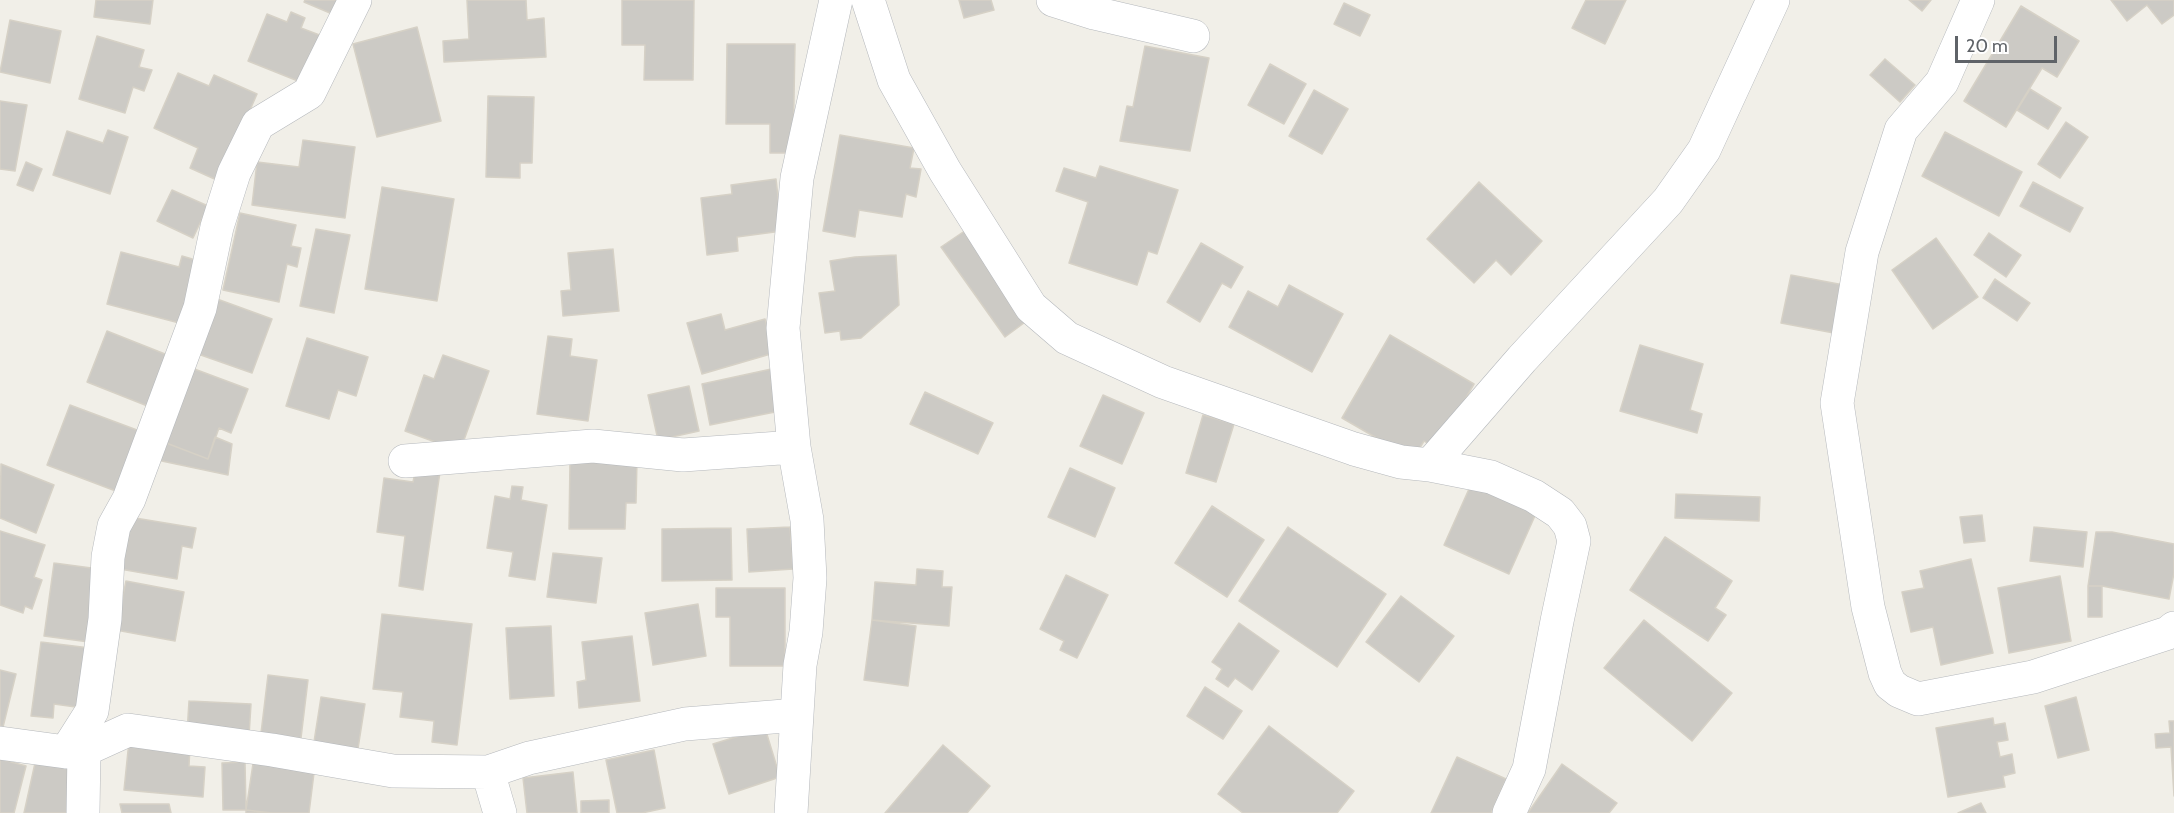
<!DOCTYPE html>
<style>
body{margin:0}
#map{position:relative;width:2174px;height:813px;overflow:hidden;background:#f1efe8;font-family:Cabin,sans-serif}
canvas{display:block}
.scale{position:absolute;left:1955px;top:36px;width:102px;height:27px;box-sizing:border-box;border:3px solid #5f6368;border-top:0;padding-left:8px;font-size:18px;line-height:21px;white-space:nowrap;color:#5f6368;-webkit-text-stroke:4px #fff;paint-order:stroke}
</style>
<div id="map">
<canvas width="2174" height="813"></canvas>
<div class="scale">20 m</div>
</div>
<script>
const g = document.querySelector('canvas').getContext('2d');
g.lineJoin = 'round';
function paint(path, color) { g.fillStyle = color; g.fill(path, 'evenodd'); }
const toPath = rows => new Path2D(rows.map(r => 'M' + r).join(''));
function stroke(path, color, width, dash) { g.strokeStyle = color; g.lineWidth = width; g.lineCap = dash ? 'butt' : 'round'; g.setLineDash(dash || []); g.stroke(path); }
const building = toPath([
 [96,0,153,0,150,24,94,17,96,0],
 [305,0,344,0,337,16,304,2,305,0],
 [467,0,526,0,527,20,544,18,546,57,444,62,443,41,469,39,467,0],
 [622,0,694,0,693,80,644,80,645,45,622,45,622,0],
 [959,0,991,0,994,10,964,18,959,0],
 [1586,0,1626,0,1605,44,1572,28,1586,0],
 [1909,0,1931,0,1922,11,1909,0],
 [2111,0,2174,0,2174,15,2162,24,2147,5,2127,21,2111,0],
 [1344,3,1370,15,1360,36,1334,24,1344,3],
 [2021,6,2079,41,2057,77,2042,68,2006,127,1964,101,2021,6],
 [291,12,305,18,301,28,322,36,303,83,248,61,267,14,287,22,291,12],
 [10,20,61,31,50,83,0,72,10,20],
 [417,27,441,121,377,137,353,44,417,27],
 [97,36,144,50,139,67,152,70,144,91,133,87,125,113,79,99,97,36],
 [727,44,795,44,793,153,770,153,770,124,726,124,727,44],
 [1145,46,1209,58,1190,151,1120,141,1127,106,1133,107,1145,46],
 [1885,59,1915,85,1900,102,1870,75,1885,59],
 [1270,64,1306,84,1284,124,1248,105,1270,64],
 [178,73,209,86,214,75,257,94,219,181,190,168,198,148,154,128,178,73],
 [2030,89,2061,108,2048,129,2017,110,2030,89],
 [1314,90,1348,109,1322,154,1289,136,1314,90],
 [488,96,534,97,532,163,520,163,520,178,486,177,488,96],
 [0,101,27,105,15,171,0,169,0,101],
 [2066,122,2088,137,2060,178,2038,164,2066,122],
 [108,130,128,137,110,194,53,175,67,131,103,143,108,130],
 [1945,132,2022,172,1999,216,1922,176,1945,132],
 [840,135,914,148,910,168,921,169,916,197,906,194,902,217,859,210,855,237,823,231,840,135],
 [303,140,355,147,345,218,252,205,257,162,299,167,303,140],
 [26,162,42,169,33,191,17,185,26,162],
 [1100,166,1178,190,1157,254,1148,251,1137,285,1069,263,1088,202,1056,191,1064,168,1096,178,1100,166],
 [776,179,782,231,737,237,738,251,707,255,701,198,732,194,731,185,776,179],
 [1479,182,1542,241,1511,275,1496,260,1474,283,1427,239,1479,182],
 [2033,182,2083,208,2070,232,2020,206,2033,182],
 [382,187,454,199,437,301,365,289,382,187],
 [172,190,208,206,193,238,157,221,172,190],
 [240,213,296,225,291,246,301,248,297,267,287,264,279,302,223,290,240,213],
 [969,228,1032,317,1005,337,941,247,969,228],
 [316,229,350,235,334,313,300,306,316,229],
 [1989,233,2021,255,2006,277,1974,255,1989,233],
 [1936,238,1978,297,1933,329,1892,270,1936,238],
 [1201,243,1243,267,1231,288,1222,283,1200,322,1167,302,1201,243],
 [613,249,619,311,563,316,561,291,571,290,568,253,613,249],
 [121,252,179,267,182,256,199,261,183,324,107,304,121,252],
 [896,255,899,305,861,338,841,340,840,331,825,333,819,293,835,291,830,261,855,257,896,255],
 [1791,275,1849,286,1839,334,1781,323,1791,275],
 [1995,279,2030,303,2017,321,1983,298,1995,279],
 [1289,285,1343,314,1312,372,1229,327,1248,291,1278,307,1289,285],
 [217,299,272,319,252,373,198,354,217,299],
 [721,314,725,330,765,319,774,353,702,374,687,323,721,314],
 [107,331,170,356,150,407,87,382,107,331],
 [1390,335,1474,384,1436,449,1424,441,1413,459,1342,418,1390,335],
 [548,336,572,339,570,356,597,360,588,421,537,414,548,336],
 [307,338,368,357,356,396,338,390,329,419,286,406,307,338],
 [1640,345,1703,364,1690,410,1702,414,1697,433,1620,411,1640,345],
 [443,355,489,371,460,451,405,431,424,375,434,379,443,355],
 [189,367,248,389,231,433,219,428,208,459,161,441,189,367],
 [776,368,785,410,710,425,702,384,776,368],
 [689,386,699,431,658,440,648,395,689,386],
 [925,392,993,423,978,454,910,424,925,392],
 [1103,395,1144,413,1122,464,1080,446,1103,395],
 [70,405,145,433,121,493,47,465,70,405],
 [1203,415,1234,424,1216,482,1186,473,1203,415],
 [215,437,232,444,228,475,157,460,161,441,208,459,215,437],
 [570,460,637,460,636,503,626,503,625,529,569,529,570,460],
 [1,464,54,485,36,533,0,518,1,464],
 [416,468,440,472,423,590,399,586,405,536,377,532,384,478,413,482,416,468],
 [1070,468,1115,488,1095,537,1048,517,1070,468],
 [1473,480,1538,509,1509,574,1444,545,1473,480],
 [512,486,523,487,521,500,547,505,535,580,509,576,513,552,487,548,495,496,510,499,512,486],
 [1676,494,1760,497,1759,521,1675,518,1676,494],
 [1212,506,1264,540,1227,597,1175,563,1212,506],
 [1982,515,1985,541,1964,543,1960,517,1982,515],
 [129,517,196,528,192,548,182,546,177,579,120,569,129,517],
 [790,527,793,569,749,572,747,529,790,527],
 [1288,527,1386,594,1337,667,1239,601,1288,527],
 [2034,527,2087,532,2083,567,2030,561,2034,527],
 [731,528,732,580,662,581,662,529,731,528],
 [0,531,45,545,34,577,42,580,32,609,25,606,23,613,0,605,0,531],
 [2096,532,2112,532,2174,544,2174,573,2169,599,2102,586,2088,586,2096,532],
 [1665,537,1732,581,1715,608,1726,615,1708,641,1630,590,1665,537],
 [553,553,602,558,596,603,547,597,553,553],
 [1971,559,1993,653,1941,665,1933,627,1911,632,1902,592,1924,588,1920,571,1971,559],
 [54,563,99,569,89,642,44,636,54,563],
 [917,569,943,571,942,587,952,587,949,626,872,620,875,582,916,585,917,569],
 [1066,575,1108,595,1077,658,1060,650,1064,641,1040,629,1066,575],
 [2060,576,2071,641,2009,653,1998,588,2060,576],
 [126,581,184,592,175,641,116,630,126,581],
 [2088,586,2102,586,2102,617,2088,617,2088,586],
 [716,588,785,588,785,666,730,666,730,617,716,617,716,588],
 [1401,596,1454,636,1419,682,1366,642,1401,596],
 [698,604,706,656,653,665,645,613,698,604],
 [382,614,472,624,457,745,432,742,434,721,400,717,403,692,373,689,382,614],
 [872,620,916,626,908,686,864,680,872,620],
 [1644,620,1732,693,1692,741,1604,668,1644,620],
 [1239,623,1279,651,1252,690,1235,678,1228,687,1216,679,1222,669,1212,662,1239,623],
 [551,626,554,696,510,699,506,628,551,626],
 [632,636,640,701,579,708,577,682,586,680,582,642,632,636],
 [41,642,90,648,83,708,54,704,53,718,31,716,41,642],
 [0,670,16,674,3,727,0,726,0,670],
 [268,675,308,680,301,738,261,733,268,675],
 [1205,687,1242,711,1223,739,1187,716,1205,687],
 [321,697,365,704,357,755,313,748,321,697],
 [2076,697,2089,750,2058,758,2045,706,2076,697],
 [189,701,251,704,249,736,187,733,189,701],
 [1993,718,1994,725,2005,723,2008,740,1997,742,2000,757,2012,754,2015,773,2003,776,2005,787,1948,797,1936,728,1993,718],
 [2169,721,2174,721,2174,796,2171,747,2156,748,2155,734,2170,733,2169,721],
 [1269,726,1354,791,1337,813,1243,813,1218,794,1269,726],
 [765,728,780,777,729,794,713,744,765,728],
 [129,741,190,746,189,766,205,767,203,797,124,790,129,741],
 [943,745,990,786,967,813,885,813,943,745],
 [654,750,665,808,642,813,617,813,606,760,654,750],
 [37,754,83,764,72,813,24,813,37,754],
 [254,757,315,765,309,813,272,813,246,810,254,757],
 [1457,757,1506,779,1491,813,1431,813,1457,757],
 [0,759,26,766,14,813,0,813,0,759],
 [245,762,246,810,223,810,222,763,245,762],
 [1562,764,1617,803,1609,813,1528,813,1562,764],
 [573,772,577,813,527,813,523,778,573,772],
 [609,800,609,813,581,813,581,801,609,800],
 [1981,803,1986,813,1958,813,1981,803],
 [120,804,169,804,171,813,122,813,120,804],
 [246,810,269,813,246,813,246,810]
]);
const minor = toPath([
 [868,0,894,80,945,171,1031,307,1067,338,1163,382,1354,449,1401,462,1430,465,1491,477,1534,496,1560,513,1570,526,1574,541,1557,621,1529,769,1509,813],
 [1053,0,1094,13,1193,36],
 [1978,0,1942,82,1901,130,1862,252,1837,403,1868,607,1885,673,1890,684,1899,691,1918,699,2033,677,2168,633,2174,628],
 [405,461,593,446,683,455,794,447],
 [1430,465,1522,359,1668,201,1704,150,1773,0],
 [0,743,66,752,84,750,128,730,272,750,393,771,488,772,529,758,685,724,797,715],
 [66,752,92,711,105,619,108,557,114,526,129,499,200,308,217,227,234,173,258,124,309,93,355,0],
 [488,772,500,813],
 [83,813,84,750],
 [791,813,800,665,806,632,810,578,807,520,794,447,783,328,797,178,836,0]
]);
paint(building, '#cccac5');
stroke(building, '#d6d1c6', 1.5);
stroke(minor, '#b5b8bc', 34);
stroke(minor, '#fff', 33);
</script>
